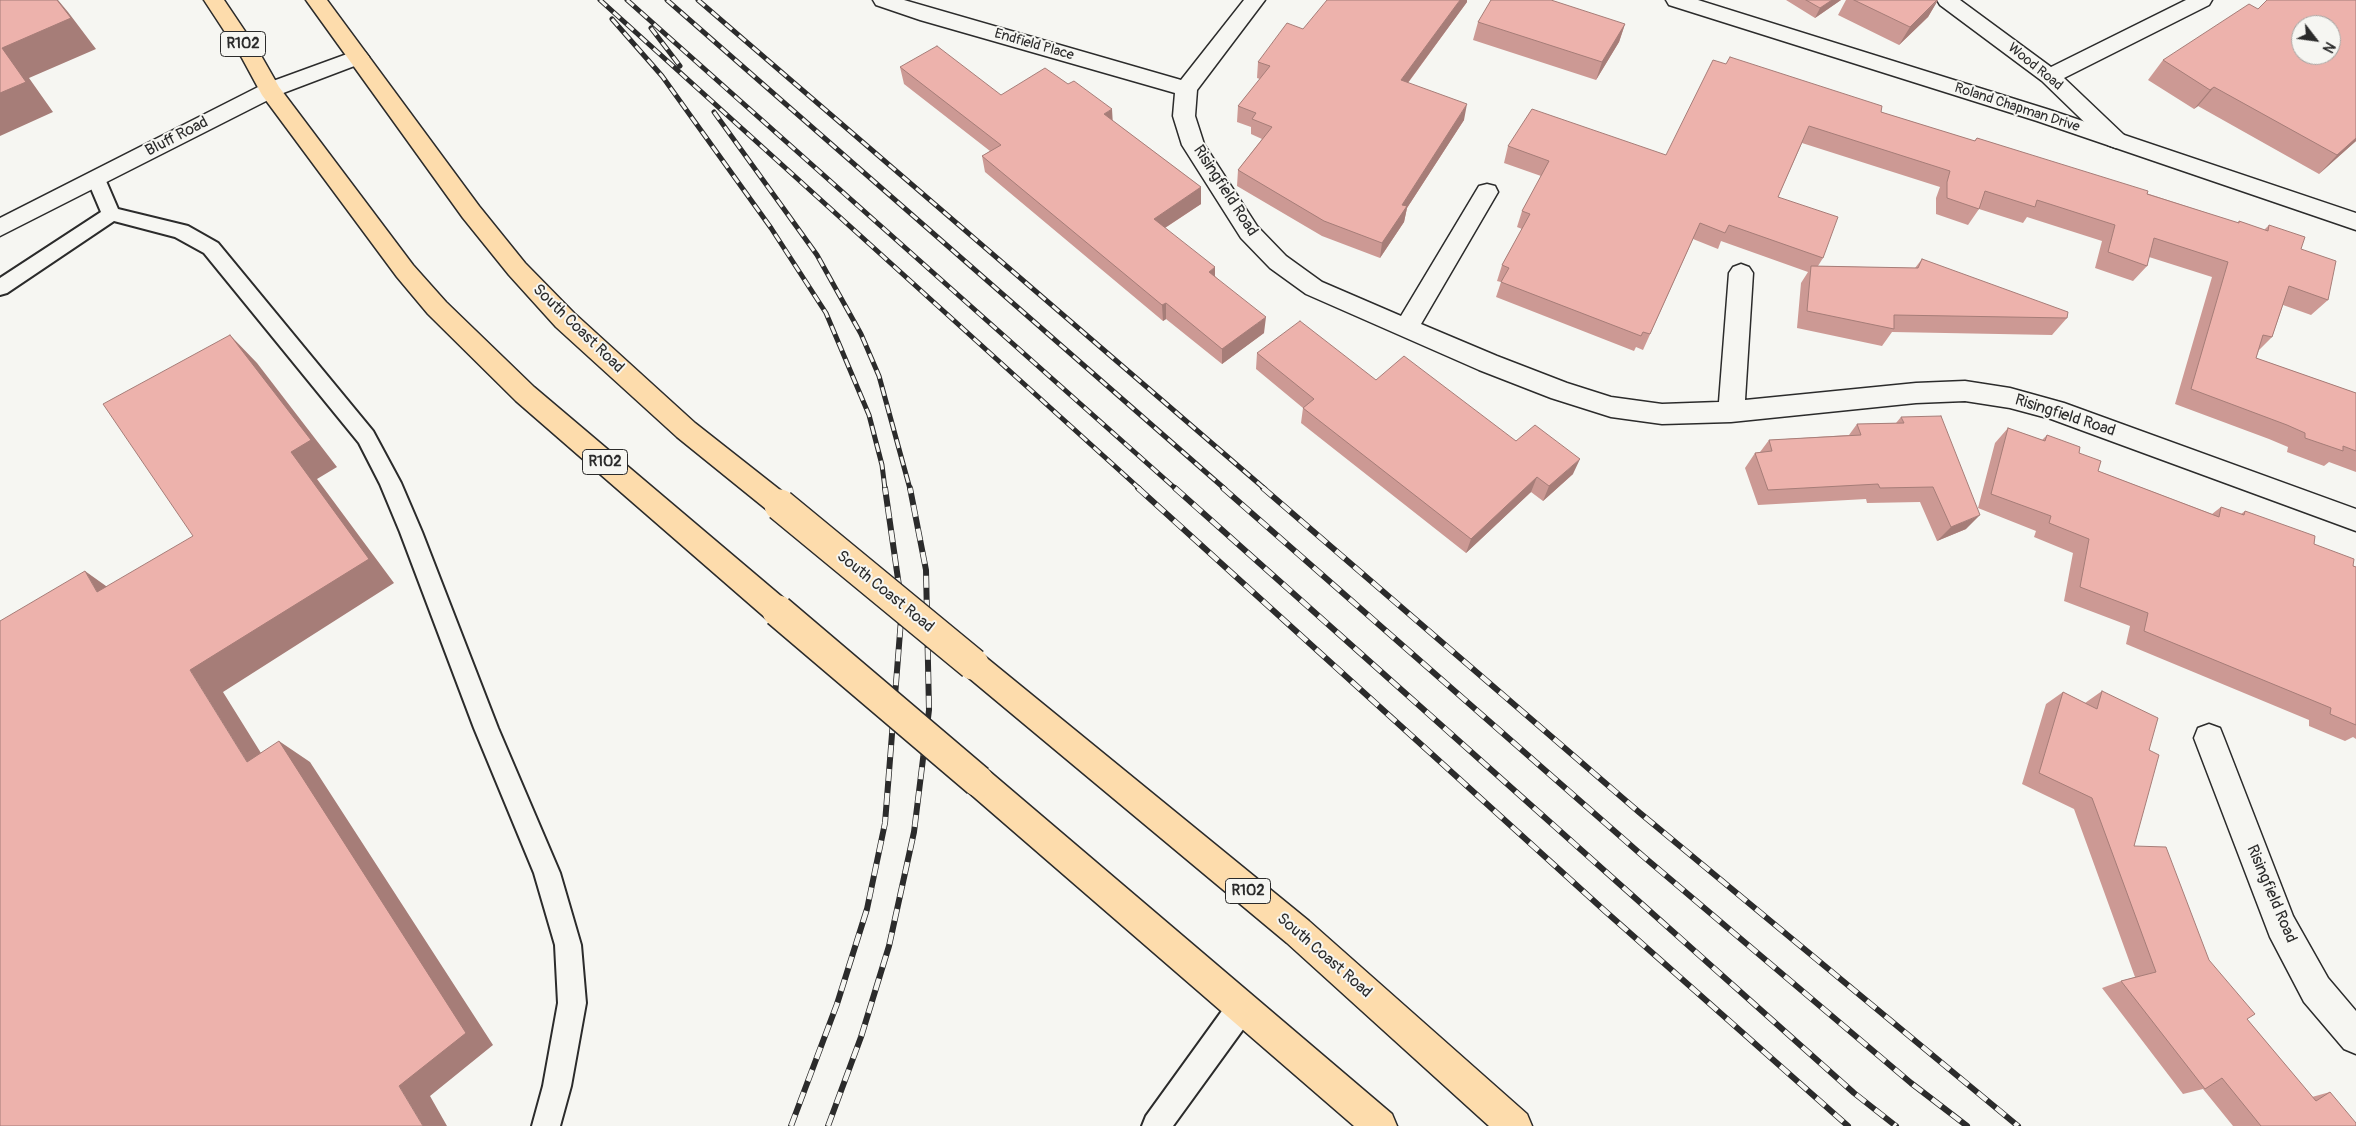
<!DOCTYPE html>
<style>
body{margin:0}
#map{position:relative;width:2356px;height:1126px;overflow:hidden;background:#f6f6f2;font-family:Pangolin,sans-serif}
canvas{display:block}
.north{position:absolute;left:2291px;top:15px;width:50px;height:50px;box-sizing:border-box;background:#f6f6f2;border:1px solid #a5a5a2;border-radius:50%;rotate:120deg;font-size:14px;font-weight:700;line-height:20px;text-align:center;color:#2b2b2b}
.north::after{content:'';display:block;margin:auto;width:18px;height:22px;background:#2b2b2b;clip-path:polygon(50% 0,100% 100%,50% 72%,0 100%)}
</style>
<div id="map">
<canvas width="2356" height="1126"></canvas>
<div class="north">N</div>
</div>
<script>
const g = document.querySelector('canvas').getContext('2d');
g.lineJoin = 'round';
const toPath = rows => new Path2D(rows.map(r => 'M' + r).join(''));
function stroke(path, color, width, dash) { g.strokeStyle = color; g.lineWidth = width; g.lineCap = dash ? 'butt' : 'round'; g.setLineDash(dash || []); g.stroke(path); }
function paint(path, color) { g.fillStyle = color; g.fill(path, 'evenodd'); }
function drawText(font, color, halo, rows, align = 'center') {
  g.font = font + ' Pangolin,sans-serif'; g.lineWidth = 4; g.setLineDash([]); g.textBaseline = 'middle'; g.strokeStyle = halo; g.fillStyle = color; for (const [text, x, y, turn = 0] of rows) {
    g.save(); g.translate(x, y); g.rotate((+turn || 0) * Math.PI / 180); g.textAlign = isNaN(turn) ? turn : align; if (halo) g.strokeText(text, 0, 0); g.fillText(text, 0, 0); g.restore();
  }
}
const lane = toPath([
 [96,172,103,174,118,209,188,226,218,243,373,431,401,483,422,532,498,728,560,873,581,945,586,1003,571,1086,560,1126,532,1126,543,1086,558,1003,555,945,534,873,474,728,400,532,380,484,359,443,204,253,175,237,114,221,7,293,0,295,0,278,101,212,87,179,89,174,96,172],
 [1242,993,1252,997,1256,1007,1252,1017,1173,1126,1142,1126,1146,1116,1232,997,1242,993]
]);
const street = toPath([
 [873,0,904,0,1181,80,1244,0,1265,0,1197,90,1195,116,1204,144,1257,226,1286,256,1322,282,1401,316,1479,186,1487,184,1495,186,1498,192,1421,324,1497,356,1567,383,1611,397,1662,404,1719,402,1729,273,1733,267,1741,264,1749,267,1753,273,1745,400,1916,383,1965,381,2010,388,2064,403,2356,509,2356,531,2051,419,2010,408,1965,401,1916,403,1731,422,1662,424,1611,417,1551,398,1479,370,1306,294,1270,268,1241,238,1182,145,1173,116,1175,93,920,20,876,5,873,0],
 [1937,0,1960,0,2051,67,2186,0,2212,0,2209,5,2064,78,2124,135,2127,140,2124,145,2116,148,2108,145,2042,81,1940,5,1937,0],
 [2209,724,2220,728,2224,738,2293,916,2328,978,2356,1011,2356,1054,2344,1049,2304,1002,2270,937,2194,738,2198,728,2209,724]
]);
const secondary = toPath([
 [1666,0,1698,0,2053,111,2356,213,2356,230,2037,121,1669,5,1666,0],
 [358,50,365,52,369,57,365,62,278,95,0,236,0,218,262,85,358,50]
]);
const highway = toPath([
 [204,0,224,0,259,52,279,87,413,265,446,302,534,387,788,602,792,611,788,620,778,623,768,620,516,401,428,314,397,277,262,95,242,58,204,0],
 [306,0,327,0,479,206,525,263,574,313,695,423,789,497,793,505,789,513,780,516,771,513,677,437,556,327,509,275,463,218,306,0],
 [973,651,983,655,1309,921,1527,1114,1532,1126,1489,1126,1287,943,963,673,959,664,963,655,973,651],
 [978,767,989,771,1392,1114,1397,1126,1354,1126,967,791,963,781,967,771,978,767]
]);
const railFar1 = toPath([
 [600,0,1140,489],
 [627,0,1176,489],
 [667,0,1225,489],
 [698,0,1265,489],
 [612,19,662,76,771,228,826,313,869,415,882,465,885,489],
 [651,28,680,66],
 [714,112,817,255,861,334,879,376,910,489]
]);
const rail = toPath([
 [1138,488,1605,911,1848,1126],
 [1175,488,1854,1093,1896,1126],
 [1223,488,1644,857,1911,1083,1967,1126],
 [1263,488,1640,813,2018,1126],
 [791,1126,837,1004,867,909,885,823,902,607,885,488],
 [828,1126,861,1037,889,946,914,832,929,710,926,570,910,488]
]);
const highwayBridge = toPath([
 [780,505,973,664],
 [778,611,978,781]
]);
const wall = toPath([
 [1786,0,1841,0,1815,18],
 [1846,0,1938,0,1928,17,1899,45,1838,15],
 [2356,0,2356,141,2319,174,2198,106,2194,109,2148,80,2163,60,2258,9],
 [1467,2,1408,83,1464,120,1407,208,1404,222,1380,258,1322,236,1237,186,1238,170,1262,139,1251,134,1251,127,1237,122,1238,106,1260,79,1257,78,1258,62,1303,29],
 [1478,22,1625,24,1619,42,1596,80,1473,40],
 [900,67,1001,95,1113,121,1201,187,1201,204,1165,228,1215,276,1264,333,1222,364,1166,319,1163,321,985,172,982,156,990,151,904,84],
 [1881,112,1974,141,1977,138,2238,223,2239,221,2264,230,2269,225,2301,249,2328,300,2311,315,2283,305,2272,337,2259,350,2256,358,2356,393,2356,472,2329,462,2324,466,2287,452,2288,447,2269,439,2175,404,2212,277,2149,257,2147,266,2133,281,2095,268,2102,241,2027,217,2023,223,1979,209,1968,225,1936,214,1936,198,1940,187,1802,143,1778,197,1823,258,1818,266,1915,268,1922,259,2067,318,2052,335,1892,332,1882,346,1797,328,1801,283,1808,272,1721,241,1718,249,1693,239,1643,350,1636,347,1634,351,1496,297,1501,282,1497,281,1502,265,1522,229,1517,227,1522,211,1541,176,1504,163,1508,146,1666,155],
 [1257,353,1376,380,1516,441,1573,474,1543,501,1531,492,1466,553,1301,423,1303,408,1256,369],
 [1901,417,1966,529,1937,541,1920,502,1867,503,1866,499,1758,505,1745,468,1755,453,1760,452,1769,440,1849,435,1857,424,1896,423],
 [2008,428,2042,440,2047,435,2079,453,2098,471,2212,514,2221,507,2241,514,2245,511,2314,544,2356,567,2356,739,2353,737,2345,741,2309,726,2309,720,2126,644,2130,626,2064,601,2073,553,2034,537,2036,531,1978,508,1995,443],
 [2102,691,2149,750,2134,846,2247,1019,2312,1097,2330,1092,2356,1126,2233,1126,2203,1089,2183,1094,2102,988,2121,981,2135,977,2074,809,2022,784,2046,704,2063,692,2085,703]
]);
const shadedWall = toPath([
 [57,0,58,0,68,12,96,49,29,78,53,112,0,136,0,93,2,48],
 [1460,0,1467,0,1467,2,1398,96,1401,80],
 [1832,0,1841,0,1815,18,1820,8],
 [1938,0,1928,17,1899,45,1910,27],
 [1625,24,1619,42,1596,80,1602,62],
 [2214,87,2198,106,2194,109,2210,90],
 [1467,104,1464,120,1407,208,1404,222,1380,258,1382,243,1402,205],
 [1112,109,1113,126,1104,114],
 [2356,138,2356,141,2319,174,2337,155],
 [1201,187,1201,204,1154,235,1154,219],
 [1215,267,1215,283,1209,272],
 [1166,303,1166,319,1163,321,1162,305],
 [1266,317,1264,333,1222,364,1222,349],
 [230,335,257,363,337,467,317,479,394,583,223,692,279,782,247,762,190,670,291,452],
 [1580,459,1573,474,1543,501,1549,486],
 [1537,477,1531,492,1466,553,1471,539],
 [1980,515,1966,529,1937,541,1951,527],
 [85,571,120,596,97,592],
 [279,741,310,762,493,1045,430,1096,447,1126,423,1126,399,1086]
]);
const building = toPath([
 [0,0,57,0,71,18,2,48,26,82,0,93,0,0],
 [1327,0,1460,0,1401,80,1467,104,1402,205,1407,206,1382,243,1324,221,1238,170,1272,127,1252,119,1256,113,1238,106,1270,66,1258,62,1287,23,1303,29,1327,0],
 [1491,0,1551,0,1625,24,1602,62,1478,22,1491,0],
 [1806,0,1832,0,1820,8,1806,0],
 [1854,0,1937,0,1910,27,1854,0],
 [2267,0,2356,0,2356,138,2337,155,2214,87,2210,90,2163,60,2249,4,2258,9,2267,0],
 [2301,25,2331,25,2331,55,2301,55,2301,25],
 [937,46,1001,95,1045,68,1068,84,1074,81,1112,109,1104,114,1201,187,1154,219,1215,267,1209,272,1266,317,1222,349,1166,303,1162,305,982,156,1001,145,900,67,937,46],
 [1730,57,1882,106,1881,112,1975,141,1977,138,2148,191,2147,194,2239,223,2239,221,2268,231,2269,225,2305,237,2301,249,2336,261,2328,300,2289,286,2272,337,2263,335,2256,358,2356,393,2356,451,2343,446,2343,451,2305,438,2305,433,2287,425,2191,389,2228,262,2154,238,2147,266,2108,252,2115,225,2037,200,2035,207,1985,191,1979,209,1947,198,1947,182,1950,171,1809,126,1778,197,1838,217,1823,258,1729,225,1725,233,1700,223,1650,334,1643,332,1641,336,1501,282,1509,268,1502,265,1530,214,1522,211,1549,161,1508,146,1532,109,1666,155,1713,60,1726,64,1730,57],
 [1922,259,2068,312,2067,318,1894,315,1894,329,1807,311,1811,266,1918,268,1922,259],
 [1300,321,1376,380,1404,356,1516,441,1535,425,1580,459,1549,486,1537,477,1471,539,1303,408,1314,399,1257,353,1300,321],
 [230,335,311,440,291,452,369,559,190,670,247,762,279,741,466,1033,399,1086,423,1126,0,1126,0,621,85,571,97,592,193,536,103,404,230,335],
 [1941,416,1980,515,1951,527,1933,487,1880,488,1878,484,1768,490,1755,453,1772,451,1769,440,1861,435,1857,424,1904,423,1901,417,1941,416],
 [2008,428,2045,441,2047,435,2080,447,2079,453,2101,461,2098,471,2219,517,2221,507,2244,515,2245,511,2315,536,2314,544,2354,559,2353,566,2356,567,2356,725,2330,714,2331,708,2144,631,2148,613,2080,587,2089,539,2049,523,2051,516,1991,494,2008,428],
 [2102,691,2158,718,2149,750,2159,755,2134,846,2166,847,2209,960,2255,1014,2247,1019,2316,1101,2330,1092,2356,1123,2356,1126,2261,1126,2222,1078,2205,1089,2121,981,2156,972,2092,798,2039,773,2063,692,2097,709,2102,691]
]);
const farStreetnames = [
 ["Endfield Place",1034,45,16],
 ["Wood Road",2035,67,39],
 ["Roland Chapman Drive",2017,108,18]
];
const shields = [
 [243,44,45],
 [605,462,45],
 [1248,891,45]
];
const shieldNames = [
 ["R102",243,44],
 ["R102",605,462],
 ["R102",1248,891]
];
const streetNames = [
 ["Bluff Road",177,137,-27],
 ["Risingfield Road",1225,191,57],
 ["South Coast Road",578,329,44],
 ["Risingfield Road",2065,416,18],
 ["South Coast Road",885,592,39],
 ["Risingfield Road",2271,894,67],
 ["South Coast Road",1324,956,41]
];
stroke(lane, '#2b2b2b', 4);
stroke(street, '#2b2b2b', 3);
stroke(secondary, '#2b2b2b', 3);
stroke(highway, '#2b2b2b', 3);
paint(lane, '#f6f6f2');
paint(street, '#f6f6f2');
paint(secondary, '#f6f6f2');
paint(highway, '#fddcac');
stroke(railFar1, '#2b2b2b', 5);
stroke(rail, '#2b2b2b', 6);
stroke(railFar1, '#f6f6f2', 3, [9]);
stroke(rail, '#f6f6f2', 4.5, [12]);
stroke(highwayBridge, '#2b2b2b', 34, []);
stroke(highwayBridge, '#fddcac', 31);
paint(wall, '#cc9994');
paint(shadedWall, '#a67d78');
paint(building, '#edb2ac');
stroke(building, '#a67d78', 1);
drawText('14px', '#2b2b2b', '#f6f6f2', farStreetnames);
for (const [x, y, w] of shields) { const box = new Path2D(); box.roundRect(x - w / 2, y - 12.5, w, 25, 4); g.fillStyle = '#f6f6f2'; g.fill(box); stroke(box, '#2b2b2b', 1); }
drawText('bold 15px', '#2b2b2b', null, shieldNames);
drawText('16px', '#2b2b2b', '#f6f6f2', streetNames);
</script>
